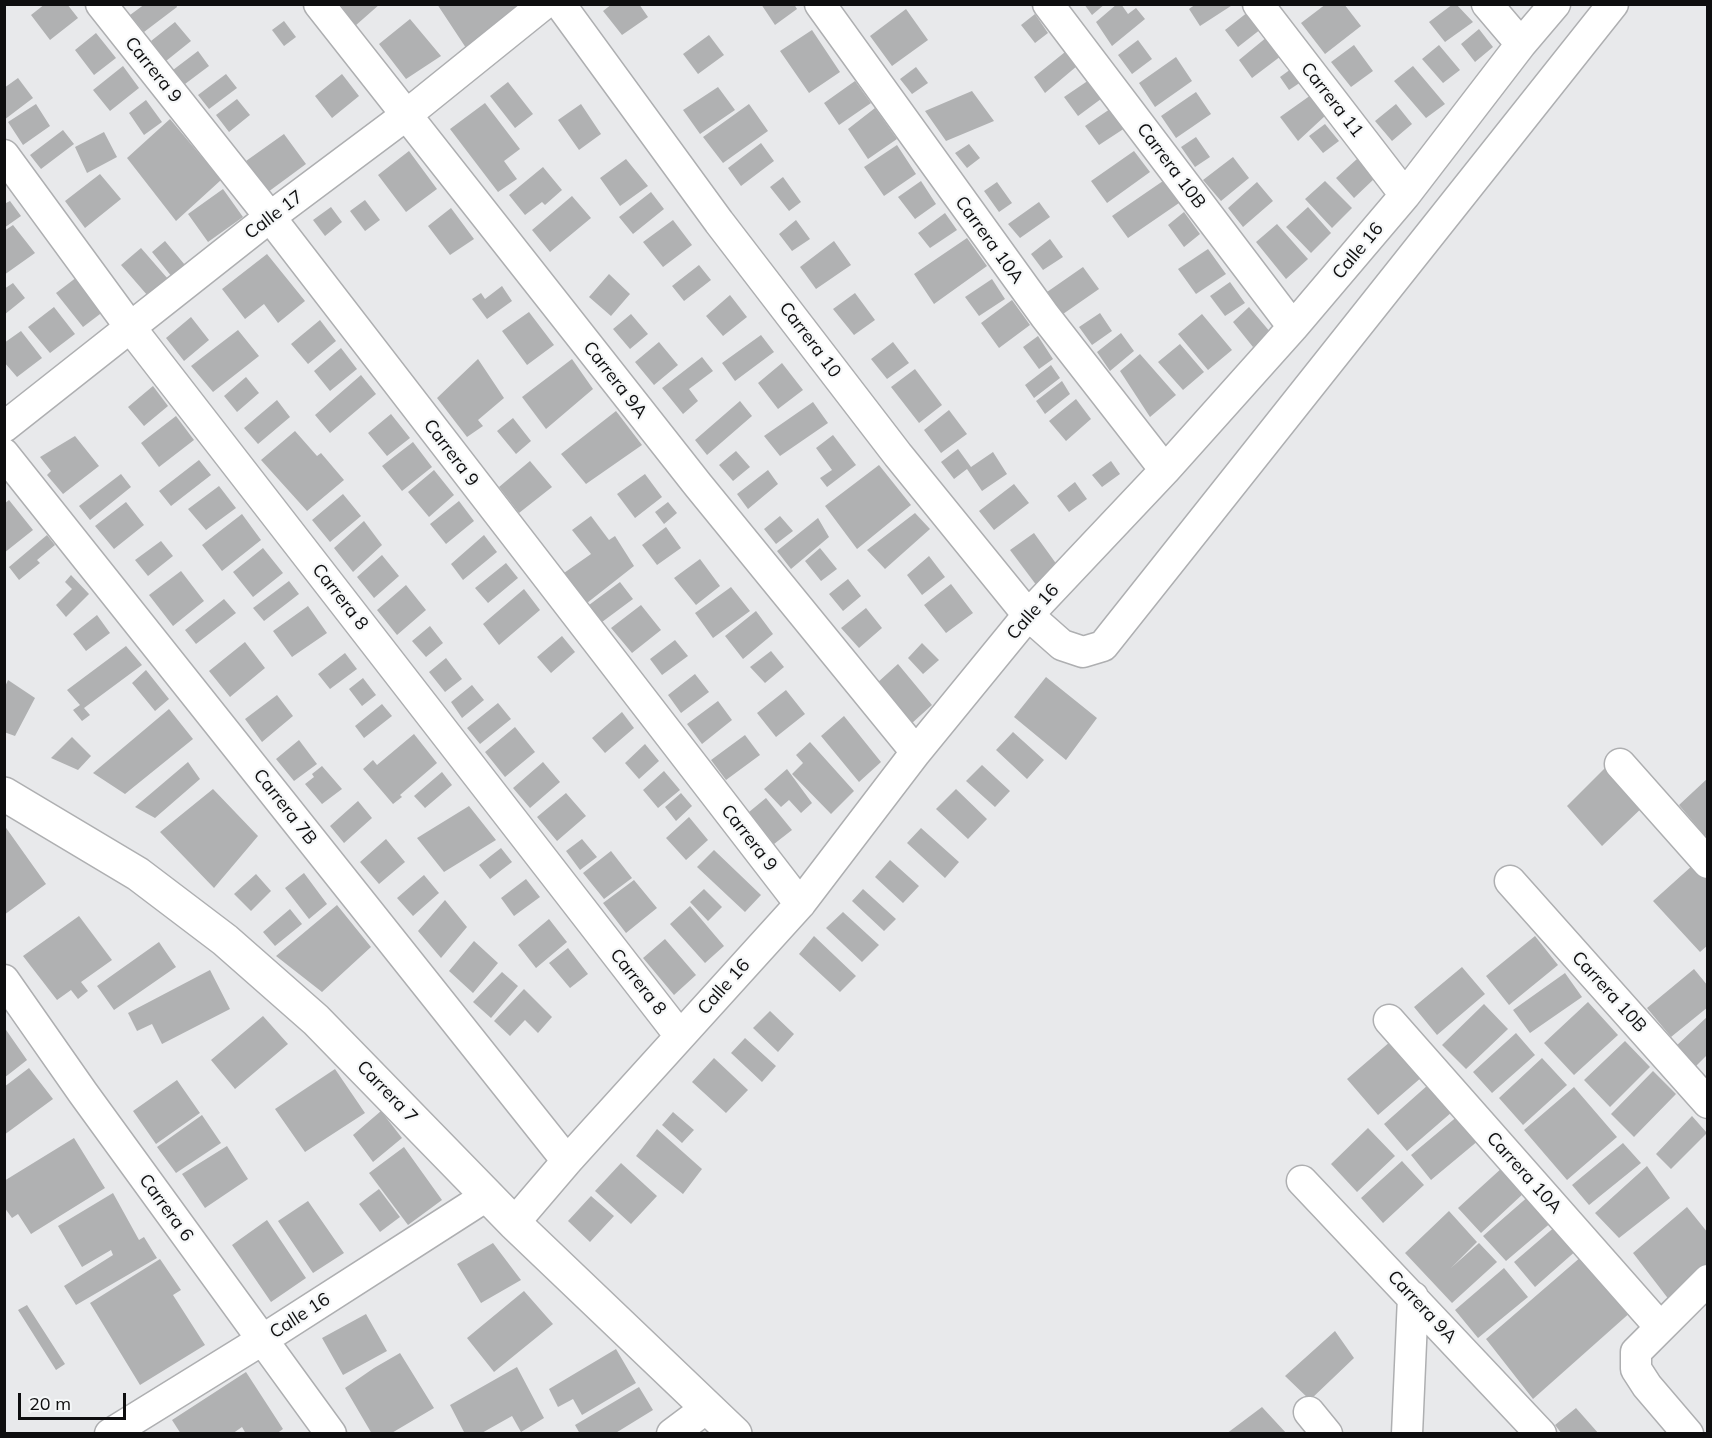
<!DOCTYPE html>
<style>
body{margin:0}
#map{position:relative;width:1712px;height:1438px;overflow:hidden;background:#e8e9eb;font-family:Mulish,sans-serif}
canvas{display:block}
.frame{position:absolute;inset:0;border:6px solid #0e0e0f;pointer-events:none}
.scale{position:absolute;left:18px;top:1393px;width:108px;height:27px;box-sizing:border-box;border:3px solid #0e0e0f;border-top:0;padding-left:8px;font-size:18px;line-height:21px;white-space:nowrap;color:#0e0e0f;-webkit-text-stroke:4px #f5f7f8;paint-order:stroke}
</style>
<div id="map">
<canvas width="1712" height="1438"></canvas>
<div class="frame"></div>
<div class="scale">20 m</div>
</div>
<script>
const g = document.querySelector('canvas').getContext('2d');
g.lineJoin = 'round';
function paint(path, color) { g.fillStyle = color; g.fill(path, 'evenodd'); }
const toPath = rows => new Path2D(rows.map(r => 'M' + r).join(''));
function stroke(path, color, width, dash) { g.strokeStyle = color; g.lineWidth = width; g.lineCap = dash ? 'butt' : 'round'; g.setLineDash(dash || []); g.stroke(path); }
function drawText(font, color, halo, rows, align = 'center') {
  g.font = font + ' Mulish,sans-serif'; g.lineWidth = 4.5; g.setLineDash([]); g.textBaseline = 'middle'; g.strokeStyle = halo; g.fillStyle = color; for (const [text, x, y, turn = 0] of rows) {
    g.save(); g.translate(x, y); g.rotate((+turn || 0) * Math.PI / 180); g.textAlign = isNaN(turn) ? turn : align; if (halo) g.strokeText(text, 0, 0); g.fillText(text, 0, 0); g.restore();
  }
}
const building = toPath([
 [45,4,67,4,78,18,50,40,31,15],
 [145,4,176,4,177,7,144,32,130,15],
 [340,4,380,4,355,26],
 [437,4,525,4,470,54],
 [612,4,639,4,648,17,622,35,603,11],
 [761,4,794,4,797,9,775,25],
 [1084,4,1105,4,1092,15],
 [1117,4,1121,4,1128,14,1136,8,1145,19,1112,46,1096,22],
 [1196,4,1234,4,1200,26,1189,9],
 [1326,4,1344,4,1361,26,1325,54,1301,23],
 [1453,4,1456,4,1473,22,1445,42,1429,22],
 [906,9,928,40,892,66,870,36],
 [1248,12,1261,29,1238,47,1225,30],
 [1035,14,1048,33,1035,43,1021,25],
 [410,19,441,56,406,79,379,44],
 [284,21,296,37,284,46,272,30],
 [175,22,191,41,166,61,151,41],
 [1479,29,1493,47,1475,62,1461,44],
 [812,30,840,72,809,93,780,51],
 [96,33,116,58,94,75,75,50],
 [709,35,724,55,698,74,683,54],
 [1267,37,1281,56,1252,78,1239,60],
 [1138,40,1152,59,1132,74,1118,55],
 [1354,45,1373,71,1351,87,1331,62],
 [1439,45,1460,70,1443,83,1422,59],
 [1070,48,1077,66,1045,93,1034,77],
 [198,51,209,66,185,84,173,70],
 [1176,57,1192,81,1155,107,1139,83],
 [123,66,139,88,110,111,93,90],
 [1413,66,1445,104,1426,118,1394,81],
 [916,67,928,83,912,94,900,79],
 [1291,69,1301,82,1289,90,1280,77],
 [226,74,237,88,209,109,198,95],
 [342,74,359,96,332,118,315,96],
 [18,78,33,98,4,120,4,88],
 [1092,78,1105,96,1078,116,1064,97],
 [855,81,871,103,839,125,824,103],
 [508,82,533,114,515,128,490,96],
 [718,87,735,110,700,134,683,110],
 [972,91,994,121,946,141,925,111],
 [1196,92,1211,114,1176,138,1161,116],
 [1311,95,1326,115,1298,141,1280,117],
 [237,99,250,115,229,132,216,115],
 [146,100,162,122,144,135,129,113],
 [485,103,520,149,504,161,517,179,498,192,450,129],
 [36,104,50,126,23,145,8,122],
 [581,104,601,134,579,150,558,120],
 [749,104,768,131,723,163,703,137],
 [1396,104,1412,124,1392,141,1375,121],
 [875,108,897,139,868,159,848,129],
 [1110,109,1125,128,1099,145,1085,126],
 [170,119,221,180,176,221,127,158],
 [1325,124,1339,141,1323,153,1309,136],
 [63,130,74,144,41,169,30,155],
 [104,132,117,157,87,173,75,147],
 [284,134,306,164,268,192,246,161],
 [1196,137,1210,157,1195,167,1181,147],
 [761,143,774,161,741,186,728,168],
 [969,144,980,158,967,168,955,153],
 [897,145,916,174,884,196,864,167],
 [409,151,437,189,406,212,378,175],
 [1134,151,1150,172,1107,203,1091,181],
 [1233,157,1249,178,1221,201,1203,180],
 [626,159,648,186,620,206,600,178],
 [1357,159,1374,179,1354,198,1336,178],
 [543,167,562,190,545,205,542,202,525,215,509,195],
 [100,174,121,199,85,228,65,201],
 [783,177,801,202,789,211,770,187],
 [921,181,936,204,915,219,898,197],
 [1163,181,1179,203,1128,238,1112,216],
 [1325,181,1352,208,1332,228,1305,199],
 [997,182,1012,203,999,212,984,191],
 [1257,182,1273,201,1243,227,1228,208],
 [223,189,243,217,208,242,188,214],
 [651,192,664,209,633,234,619,217],
 [572,196,591,218,550,252,532,230],
 [365,200,380,220,365,231,350,211],
 [10,201,21,216,4,228,4,204],
 [1039,202,1050,217,1020,238,1008,224],
 [331,207,342,222,325,236,313,220],
 [1308,207,1331,233,1311,253,1286,227],
 [451,208,474,239,450,255,428,226],
 [1184,212,1200,234,1184,247,1168,225],
 [945,213,957,230,930,248,918,233],
 [673,220,692,245,663,267,643,242],
 [796,220,810,239,792,251,779,234],
 [1277,224,1308,259,1286,279,1256,242],
 [13,225,35,253,4,275,4,231],
 [967,238,987,266,934,304,914,274],
 [1050,239,1063,257,1043,270,1031,254],
 [165,241,185,265,172,277,152,252],
 [834,241,851,265,816,289,800,267],
 [141,248,168,279,148,296,121,265],
 [1208,249,1226,274,1196,294,1178,269],
 [267,254,305,301,278,323,264,304,245,319,222,289],
 [699,265,711,280,684,301,672,286],
 [1083,267,1099,289,1063,314,1047,292],
 [609,274,630,294,611,316,589,297],
 [77,277,104,311,83,327,56,293],
 [992,279,1005,299,979,316,965,297],
 [1230,282,1245,303,1225,316,1210,296],
 [13,283,25,298,4,315,4,289],
 [502,286,512,301,487,319,472,299,481,293,485,299],
 [855,293,875,320,854,335,833,309],
 [730,295,747,317,723,336,706,316],
 [1012,300,1030,325,999,348,981,323],
 [54,307,75,334,50,353,28,327],
 [1249,307,1271,333,1253,347,1233,322],
 [529,312,554,345,527,365,502,331],
 [1100,313,1112,331,1092,345,1079,327],
 [631,314,648,334,630,349,613,329],
 [1202,314,1232,350,1208,370,1178,334],
 [191,317,209,340,184,361,166,338],
 [320,320,336,341,308,364,291,344],
 [238,330,259,356,213,392,191,366],
 [21,331,42,358,17,377,4,362,4,343],
 [1121,333,1134,351,1110,371,1097,352],
 [761,335,774,352,735,381,722,363],
 [1038,336,1053,359,1039,369,1023,347],
 [659,342,678,365,654,385,635,362],
 [893,342,909,363,887,379,871,359],
 [1180,344,1204,372,1183,390,1158,362],
 [341,348,357,369,330,391,314,371],
 [1140,354,1176,395,1150,417,1120,371],
 [702,357,713,371,689,389,698,401,683,414,662,388],
 [478,359,504,398,478,420,483,426,467,437,437,398],
 [572,359,593,389,546,429,522,397],
 [782,363,803,390,778,409,758,383],
 [1051,365,1060,378,1034,398,1025,385],
 [915,369,942,405,919,423,891,387],
 [361,375,376,394,330,433,315,415],
 [246,377,259,393,237,412,224,396],
 [1062,381,1070,394,1045,414,1036,401],
 [153,386,168,406,144,426,128,407],
 [1076,399,1091,419,1066,441,1049,421],
 [277,400,290,417,258,444,244,428],
 [740,401,752,416,707,455,695,440],
 [813,402,828,423,780,456,764,436],
 [949,410,967,434,941,453,924,430],
 [616,411,642,445,586,484,561,454],
 [391,414,410,438,387,456,368,433],
 [176,416,194,440,159,467,141,443],
 [513,418,531,441,516,454,497,431],
 [295,431,317,456,321,453,344,480,307,511,261,460],
 [833,435,856,465,827,487,820,478,832,470,816,448],
 [75,436,99,466,63,494,47,475,51,471,40,457],
 [413,442,432,467,402,491,382,466],
 [958,449,971,467,993,452,1007,474,982,491,967,469,954,479,941,462],
 [736,451,750,467,733,481,719,465],
 [199,460,211,475,171,506,159,491],
 [530,461,552,487,519,513,499,487],
 [1111,461,1120,474,1102,487,1092,475],
 [879,465,911,505,857,549,825,506],
 [434,470,454,495,429,517,408,492],
 [768,470,778,484,748,509,737,494],
 [121,474,131,487,90,520,79,506],
 [645,474,662,497,635,518,617,494],
 [1075,482,1087,499,1069,512,1057,496],
 [1014,484,1029,503,994,530,979,511],
 [219,486,236,508,206,530,188,509],
 [343,494,361,516,330,542,312,520],
 [9,500,33,530,4,553,4,504],
 [459,501,474,521,446,544,430,524],
 [126,502,144,525,114,549,95,526],
 [668,502,677,513,664,524,655,512],
 [915,513,930,529,885,569,867,550],
 [242,514,261,540,222,571,202,545],
 [591,516,609,540,615,536,634,566,587,603,564,573,591,554,572,530],
 [780,516,793,531,776,544,764,529],
 [818,518,829,537,791,569,777,551],
 [364,521,382,545,353,572,334,548],
 [666,527,681,548,657,565,642,545],
 [1034,533,1060,569,1037,586,1010,550],
 [47,535,55,545,37,560,40,563,19,580,9,567],
 [484,535,497,552,463,580,451,564],
 [161,541,173,556,148,576,135,560],
 [263,548,283,573,253,597,233,572],
 [820,548,837,569,821,581,805,561],
 [382,555,399,576,374,598,357,577],
 [929,556,945,577,922,595,907,575],
 [700,559,720,586,696,605,674,578],
 [506,563,518,578,488,603,475,588],
 [181,571,204,601,173,626,149,595],
 [71,575,89,594,66,617,56,605,72,589,65,582],
 [848,579,861,596,843,611,829,594],
 [289,581,299,594,264,621,253,608],
 [620,582,633,599,602,622,589,605],
 [951,584,973,613,946,633,924,605],
 [406,585,426,610,397,635,377,610],
 [731,587,750,611,713,638,695,613],
 [524,589,540,610,499,645,483,624],
 [224,599,236,613,196,644,185,630],
 [641,605,661,630,632,653,611,628],
 [308,606,327,633,292,657,273,631],
 [866,608,882,628,859,648,841,628],
 [756,611,773,634,743,659,725,636],
 [97,615,110,633,86,651,73,634],
 [430,626,443,643,426,657,412,641],
 [562,636,575,652,551,673,537,657],
 [675,640,688,656,662,675,650,659],
 [245,642,265,668,230,697,209,671],
 [922,643,939,660,923,674,908,658],
 [126,646,142,665,84,708,90,715,82,721,73,710,80,705,67,690],
 [771,651,784,667,765,683,750,667],
 [345,653,357,669,330,689,318,674],
 [446,658,462,679,445,692,429,672],
 [898,664,932,705,911,724,877,683],
 [146,670,169,699,155,711,132,683],
 [695,674,709,692,681,713,668,695],
 [1046,677,1097,718,1066,760,1014,717],
 [363,678,376,695,362,706,349,689],
 [8,680,35,698,15,736,4,732,4,689],
 [472,685,484,700,462,718,451,702],
 [786,690,805,714,776,737,757,713],
 [277,695,293,716,262,742,245,719],
 [718,701,732,720,702,744,687,724],
 [498,703,511,719,480,744,467,728],
 [382,704,392,716,364,738,355,726],
 [169,709,193,739,125,794,93,773],
 [622,712,634,728,605,753,592,738],
 [844,716,881,762,859,782,821,736],
 [515,727,535,752,505,777,485,752],
 [1013,732,1044,760,1027,779,996,750],
 [414,734,437,763,400,795,402,797,393,804,363,769,373,760,377,765],
 [745,735,760,755,726,780,711,760],
 [72,737,91,756,78,770,51,758],
 [299,740,317,764,294,781,276,759],
 [810,742,854,791,831,814,792,774,803,763,796,755],
 [645,744,659,761,639,779,625,763],
 [188,762,200,779,155,818,135,807],
 [543,762,560,782,530,808,513,788],
 [1610,763,1647,803,1602,846,1567,806],
 [982,765,1010,791,995,807,966,781],
 [322,766,342,789,322,804,305,784,314,777,312,774],
 [787,769,812,803,801,813,789,800,781,807,764,789],
 [664,771,680,790,658,808,643,790],
 [442,772,452,785,425,808,414,796],
 [1708,778,1708,834,1705,836,1679,805],
 [213,789,258,836,214,888,160,832],
 [956,789,987,819,968,839,936,809],
 [566,793,586,816,557,841,537,817],
 [681,793,692,806,676,821,665,807],
 [766,798,792,830,774,844,749,812],
 [358,801,372,818,344,843,330,826],
 [469,806,496,840,444,872,417,838],
 [689,817,708,840,686,860,666,838],
 [4,825,46,884,4,915],
 [921,828,959,862,945,878,907,843],
 [386,839,405,862,379,884,360,862],
 [582,839,597,857,580,870,566,851],
 [501,848,512,862,490,879,479,865],
 [714,850,761,895,745,912,697,867],
 [611,851,632,878,604,899,583,873],
 [890,860,919,886,903,903,875,877],
 [1693,865,1708,880,1708,945,1700,952,1653,901],
 [304,873,327,904,309,919,285,888],
 [256,874,271,891,251,911,234,894],
 [424,875,439,893,413,916,397,898],
 [526,879,540,897,514,916,501,898],
 [634,880,657,908,626,933,603,903],
 [704,889,722,907,708,921,690,902],
 [863,889,896,919,884,931,852,901],
 [445,900,467,927,441,958,418,931],
 [337,905,371,947,322,992,276,956],
 [690,906,724,946,705,963,670,924],
 [290,909,302,924,275,946,263,932],
 [843,912,879,945,862,962,826,928],
 [79,916,112,960,81,982,88,991,78,999,71,990,57,1000,23,956],
 [549,919,567,942,536,968,518,945],
 [814,936,856,976,840,992,799,954],
 [1535,936,1558,965,1509,1005,1486,976],
 [665,939,696,975,674,995,643,958],
 [474,941,498,963,473,993,449,971],
 [159,942,176,967,114,1010,97,986],
 [568,948,588,974,570,988,549,963],
 [1462,967,1485,994,1437,1035,1414,1007],
 [1694,969,1708,986,1708,1007,1671,1037,1647,1008],
 [210,970,230,1009,162,1044,152,1024,137,1031,128,1013],
 [502,972,518,986,491,1018,473,1002],
 [1565,973,1582,997,1530,1033,1513,1010],
 [524,989,552,1017,538,1033,525,1020,510,1036,494,1021],
 [1588,1002,1618,1035,1574,1075,1544,1043],
 [1484,1004,1508,1029,1466,1069,1442,1045],
 [770,1011,794,1034,778,1052,753,1028],
 [263,1016,288,1044,235,1089,211,1060],
 [1708,1016,1708,1054,1695,1067,1675,1047],
 [4,1027,27,1060,4,1078],
 [1516,1033,1535,1055,1492,1093,1473,1072],
 [745,1038,776,1066,762,1082,731,1053],
 [1391,1041,1422,1077,1378,1115,1347,1079],
 [1625,1041,1650,1067,1610,1107,1584,1080],
 [714,1058,748,1090,726,1113,692,1082],
 [1542,1058,1567,1085,1523,1125,1499,1098],
 [29,1068,53,1099,4,1135,4,1087],
 [335,1069,365,1113,305,1152,275,1109],
 [1653,1071,1676,1094,1634,1137,1611,1114],
 [177,1080,200,1113,156,1144,133,1111],
 [1428,1085,1452,1112,1407,1151,1384,1124],
 [1574,1087,1617,1137,1567,1180,1524,1130],
 [381,1111,402,1138,373,1162,353,1135],
 [673,1112,694,1130,682,1143,662,1125],
 [202,1115,221,1143,176,1173,157,1147],
 [1459,1115,1479,1140,1431,1180,1411,1155],
 [1692,1116,1707,1133,1671,1169,1656,1154],
 [1368,1128,1395,1156,1357,1192,1331,1164],
 [657,1129,702,1169,683,1194,636,1156],
 [74,1138,105,1188,31,1234,18,1214,12,1218,4,1207,4,1181],
 [1623,1143,1641,1163,1589,1205,1572,1185],
 [227,1146,248,1179,205,1208,182,1174],
 [404,1147,442,1200,408,1225,369,1173],
 [1402,1161,1424,1185,1383,1223,1361,1198],
 [621,1163,657,1196,631,1224,595,1191],
 [1647,1166,1670,1198,1619,1238,1595,1213],
 [1503,1167,1525,1192,1481,1233,1458,1208],
 [379,1189,400,1217,380,1232,359,1204],
 [113,1193,139,1240,144,1237,157,1258,76,1305,64,1286,113,1255,111,1250,82,1267,58,1226],
 [1530,1195,1553,1221,1506,1261,1483,1236],
 [591,1196,614,1216,590,1242,568,1221],
 [308,1201,344,1253,313,1273,278,1221],
 [1687,1207,1708,1233,1708,1268,1670,1301,1633,1253],
 [1449,1211,1477,1242,1451,1268,1479,1243,1497,1262,1452,1303,1405,1253],
 [267,1220,306,1278,271,1302,232,1245],
 [1557,1225,1578,1249,1535,1287,1514,1262],
 [493,1243,521,1280,481,1303,457,1264],
 [1582,1256,1632,1311,1533,1399,1486,1339],
 [160,1259,181,1290,173,1295,205,1345,140,1385,90,1303],
 [1504,1268,1528,1297,1478,1338,1455,1310],
 [524,1291,553,1324,494,1372,467,1338],
 [27,1305,65,1364,56,1370,18,1310],
 [366,1314,387,1351,343,1375,322,1338],
 [1335,1331,1354,1358,1310,1400,1285,1376],
 [616,1349,636,1383,582,1415,573,1399,558,1407,549,1389],
 [400,1353,434,1408,390,1434,372,1434,345,1388,374,1368],
 [517,1367,544,1418,521,1432,512,1416,480,1434,465,1434,450,1405],
 [246,1372,283,1429,276,1434,246,1434,242,1427,232,1434,181,1434,172,1420],
 [639,1387,653,1410,614,1434,580,1434,575,1425],
 [1262,1407,1287,1434,1226,1434],
 [1576,1408,1599,1434,1562,1434,1555,1425]
]);
const minor = toPath([
 [101,4,270,217,800,904],
 [319,4,698,485,916,752],
 [560,4,719,222,898,455,1028,615,1062,645,1083,652,1103,646,1613,4],
 [820,4,1045,316,1165,470],
 [1048,4,1293,327],
 [1258,4,1405,195],
 [1487,4,1521,44],
 [4,155,130,327,680,1036],
 [4,427,270,217,405,116,544,4],
 [4,454,567,1161],
 [1620,764,1708,863],
 [1510,881,1708,1103],
 [4,980,83,1093,331,1434],
 [1389,1020,1660,1327],
 [1302,1181,1541,1434],
 [514,1223,567,1161,800,904,916,752,1028,615,1165,470,1293,327,1405,195,1521,44,1555,4],
 [1309,1412,1327,1434],
 [110,1434,262,1340,488,1195],
 [672,1434,708,1407],
 [1407,1434,1413,1297],
 [1688,1434,1647,1386,1636,1369,1636,1352,1708,1280]
]);
const tertiary = toPath([
 [4,794,138,874,225,940,316,1020,514,1223,735,1434]
]);
const streetNames = [
 ["Carrera 9",153,70,51],
 ["Carrera 11",1332,100,52],
 ["Carrera 10B",1171,166,53],
 ["Calle 17",274,215,-37],
 ["Carrera 10A",989,240,54],
 ["Calle 16",1358,251,-50],
 ["Carrera 10",810,340,53],
 ["Carrera 9A",615,380,52],
 ["Carrera 9",451,453,53],
 ["Carrera 8",340,597,52],
 ["Calle 16",1033,612,-48],
 ["Carrera 7B",285,807,52],
 ["Carrera 9",749,838,52],
 ["Carrera 8",638,982,52],
 ["Calle 16",724,987,-48],
 ["Carrera 10B",1609,992,48],
 ["Carrera 7",387,1092,46],
 ["Carrera 10A",1524,1173,48],
 ["Carrera 6",166,1208,54],
 ["Carrera 9A",1422,1307,47],
 ["Calle 16",300,1316,-33]
];
paint(building, '#b0b1b2');
stroke(minor, '#aeafb1', 33);
stroke(tertiary, '#aeafb1', 36);
stroke(minor, '#fff', 30);
stroke(tertiary, '#fff', 33);
drawText('18px', '#0e0e0f', '#f5f7f8', streetNames);
</script>
